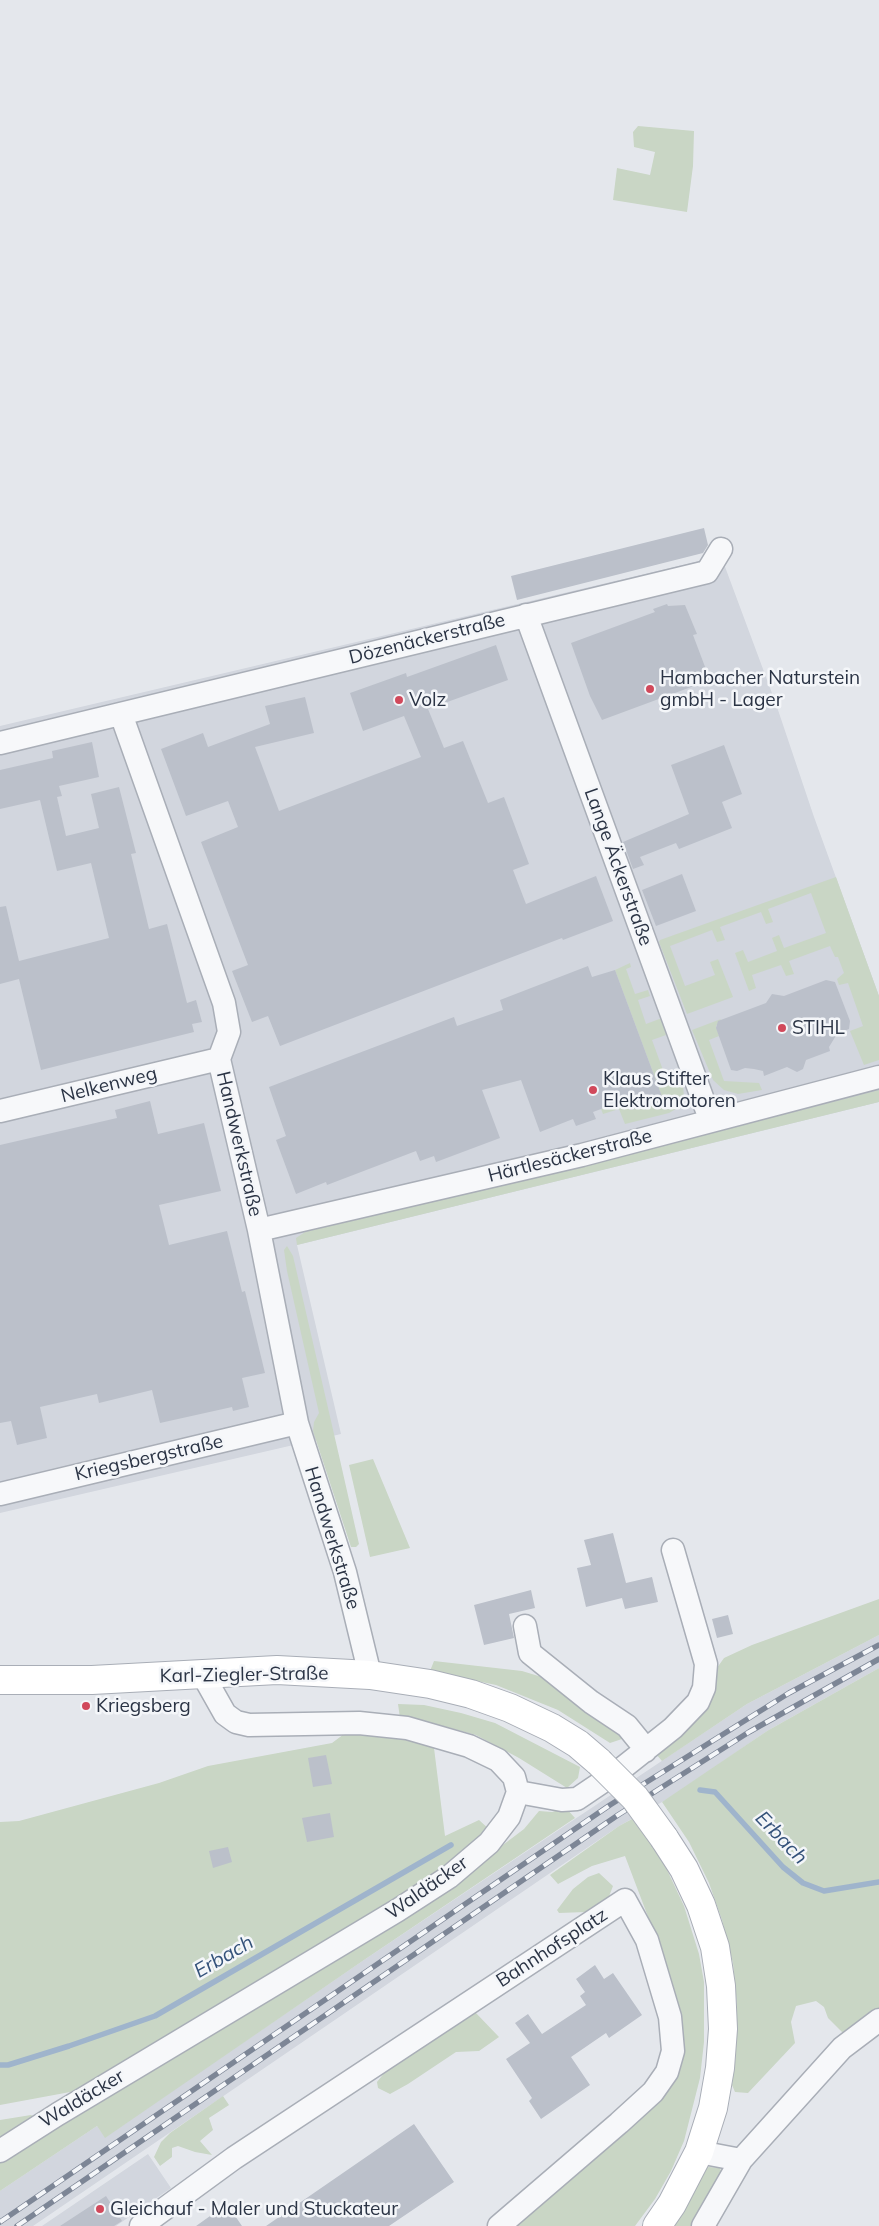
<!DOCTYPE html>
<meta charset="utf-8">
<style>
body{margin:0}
canvas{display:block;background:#e4e7ec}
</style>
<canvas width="879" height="2226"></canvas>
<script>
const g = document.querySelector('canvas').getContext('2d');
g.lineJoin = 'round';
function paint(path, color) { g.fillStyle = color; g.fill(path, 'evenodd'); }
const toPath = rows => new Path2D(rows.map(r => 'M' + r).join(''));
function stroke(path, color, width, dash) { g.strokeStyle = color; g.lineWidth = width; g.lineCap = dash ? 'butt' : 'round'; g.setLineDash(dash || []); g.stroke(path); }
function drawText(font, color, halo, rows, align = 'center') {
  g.font = font + ' Mulish,sans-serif'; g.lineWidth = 5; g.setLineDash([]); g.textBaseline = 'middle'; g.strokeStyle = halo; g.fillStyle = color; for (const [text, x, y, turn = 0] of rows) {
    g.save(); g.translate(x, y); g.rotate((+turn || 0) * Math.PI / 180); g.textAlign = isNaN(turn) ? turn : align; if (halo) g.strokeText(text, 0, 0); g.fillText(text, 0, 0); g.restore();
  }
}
const built = toPath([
 [721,556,776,704,814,817,879,996,879,1102,297,1245,341,1434,0,1513,0,726],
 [879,1635,879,1668,767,1731,671,1797,619,1826,33,2226,0,2226,0,2191,97,2126,105,2137,364,1960,747,1704],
 [148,2154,171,2188,116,2226,42,2226]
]);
const green = toPath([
 [638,126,694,131,693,166,687,212,613,200,617,168,650,175,655,152,634,147,633,132],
 [836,877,879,996,879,1060,864,1065,850,1031,863,1026,848,983,839,985,837,979,844,973,838,957,835,957,830,946,789,961,794,974,786,976,781,965,752,975,756,988,749,991,735,953,743,950,748,962,777,951,772,938,779,935,784,948,826,933,811,893,768,909,773,922,766,924,761,912,720,927,725,940,717,942,712,930,670,946,685,986,715,975,710,962,718,959,733,997,687,1014,659,942,660,940],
 [630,963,631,967,626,969,635,994,648,990,650,996,638,1000,646,1024,662,1018,666,1035,652,1040,667,1081,682,1075,684,1097,681,1106,669,1113,625,1124,619,1109,603,1114,601,1109,625,1100,630,1110,664,1102,615,970],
 [721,1019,716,1026,719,1036,709,1040,724,1081,759,1083,762,1090,738,1094,724,1090,713,1080,692,1030],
 [879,1090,879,1102,297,1245,296,1238,305,1232,708,1134],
 [287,1246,293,1256,340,1460,359,1544,356,1547,351,1547,313,1431,314,1422,319,1413,287,1271,284,1250],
 [373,1459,410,1548,370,1557,349,1465],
 [879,1599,879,1635,747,1704,662,1761,656,1754,724,1658,752,1645],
 [434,1661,522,1671,545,1678,625,1738,610,1743,558,1710,496,1685,430,1671],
 [879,1668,879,2011,844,2034,828,2018,824,2007,816,2001,796,2006,791,2022,795,2043,748,2093,735,2092,732,2085,736,2054,737,2005,733,1963,722,1920,709,1883,689,1842,662,1802,767,1731],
 [398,1704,424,1705,461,1713,495,1723,580,1767,578,1778,567,1788,519,1758,476,1735,432,1723,400,1718],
 [344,1734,386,1734,434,1748,445,1836,479,1820,490,1830,441,1876,81,2090,0,2105,0,1822,19,1821,159,1783,208,1766,332,1743],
 [566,1808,575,1818,364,1960,105,2138,97,2126,0,2191,0,2160,487,1857,524,1829,539,1811,552,1812],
 [632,1819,662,1859,684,1906,699,1954,704,1982,704,2042,700,2078,684,2141,671,2171,655,2199,635,2226,517,2226,591,2162,668,2079,661,1951,625,1856,592,1866,558,1884,550,1875,619,1826],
 [599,1873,613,1886,608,1899,586,1912,559,1913,557,1910,573,1889,588,1877],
 [475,2012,499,2037,479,2051,456,2052,408,2084,390,2094,378,2088,377,2082,385,2072],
 [223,2096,229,2105,209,2118,213,2130,200,2141,212,2155,195,2152,178,2146,172,2148,172,2157,160,2166,154,2157,161,2142,170,2133],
 [31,2115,35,2117,0,2141,0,2120],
 [709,2167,720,2168,726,2187,707,2220,718,2226,669,2226,701,2169]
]);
const stream = toPath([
 [700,1790,715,1792,783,1867,803,1883,824,1891,879,1882],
 [0,2065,8,2065,69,2046,155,2016,451,1845]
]);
const building = toPath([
 [704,528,708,545,703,553,517,600,511,576],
 [667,604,668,606,685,605,697,634,693,635,710,680,602,720,590,696,571,643,655,612,653,609],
 [496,645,508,680,428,709,444,748,463,741,488,803,504,797,529,864,513,870,526,904,596,876,613,921,563,940,562,938,280,1046,268,1016,252,1022,232,971,248,965,201,842,238,827,228,801,186,816,161,749,203,733,208,747,270,724,265,706,305,697,314,733,255,747,279,811,421,757,404,716,363,731,350,693,406,673,407,677],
 [92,742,99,777,59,786,62,796,57,797,66,836,99,828,91,794,119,787,136,853,131,854,149,929,167,924,187,1003,196,1000,202,1022,192,1024,194,1032,41,1070,19,979,0,984,0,907,6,906,19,961,109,938,91,863,57,871,40,800,0,809,0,770,53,758,52,751],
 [724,745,742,794,722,802,732,828,679,849,676,843,640,857,644,865,633,869,623,842,689,814,671,765],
 [682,874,696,911,656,926,642,890],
 [588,966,592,977,615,970,664,1102,630,1110,625,1100,593,1112,596,1119,576,1126,573,1119,540,1132,521,1080,482,1090,500,1138,436,1162,434,1156,420,1161,416,1151,327,1185,326,1182,296,1194,276,1140,286,1136,269,1087,454,1017,457,1026,503,1010,500,1000],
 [826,980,835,982,850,1021,849,1029,837,1034,829,1047,830,1051,806,1060,803,1069,797,1072,787,1067,764,1076,763,1071,754,1069,745,1068,737,1071,731,1070,716,1028,718,1021,766,1003,772,994,784,996],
 [150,1101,158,1134,204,1123,221,1191,159,1205,169,1245,227,1231,242,1292,245,1291,265,1373,242,1378,249,1407,233,1411,232,1407,160,1423,152,1390,99,1403,97,1394,40,1407,47,1438,17,1445,11,1421,0,1423,0,1145,117,1118,115,1110],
 [613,1533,626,1583,652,1577,658,1602,625,1609,622,1598,586,1607,577,1568,591,1565,584,1540],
 [531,1590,535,1608,509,1614,514,1638,484,1645,474,1605],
 [728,1615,733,1634,717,1638,712,1619],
 [326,1755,332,1784,313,1787,308,1758],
 [330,1813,334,1837,307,1842,302,1818],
 [228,1847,232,1862,213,1868,209,1851],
 [595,1965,604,1979,613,1973,642,2015,609,2038,606,2033,571,2057,590,2085,541,2119,529,2101,532,2098,506,2059,530,2043,515,2023,528,2014,542,2034,586,2005,580,1996,585,1992,576,1979],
 [414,2124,454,2182,389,2226,266,2226],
 [106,2196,122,2221,114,2226,60,2226],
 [227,2204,242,2226,196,2226]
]);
const street = toPath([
 [526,615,710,1119],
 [121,714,224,1003,229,1032,219,1059,259,1230,297,1423,345,1572,370,1675],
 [0,743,707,572,721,549],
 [0,1111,219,1059],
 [259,1230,582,1155,879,1077],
 [0,1494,297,1423],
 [525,1626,530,1653,591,1702,627,1726,640,1742,645,1751],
 [518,1792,562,1800,577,1799,620,1770,673,1728,698,1702,704,1688,706,1664,673,1550],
 [0,2151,58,2114,398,1910,449,1877,489,1843,509,1817,518,1792,514,1777,498,1760,469,1746,407,1728,359,1723,249,1725,236,1722,225,1714,203,1675],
 [699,2152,741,2160],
 [141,2226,234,2158,625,1900,647,1940,670,2017,673,2051,667,2072,653,2092,619,2123,499,2226],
 [703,2226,741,2160,842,2048,879,2020]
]);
const secondary = toPath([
 [0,1680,92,1680,277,1670,370,1675,430,1684,471,1694,510,1708,552,1728,578,1744,599,1762],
 [657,2226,672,2204,699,2152,713,2108,720,2068,723,2029,721,1986,715,1947,701,1905,684,1869,664,1838]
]);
const rail = toPath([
 [0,2222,610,1805,789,1693,879,1645],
 [17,2226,618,1815,749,1732,879,1659]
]);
const secondaryBridge = toPath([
 [599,1762,635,1798,664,1838]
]);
const markers = [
 [650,689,5,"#d1495b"],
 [399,700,5,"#d1495b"],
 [782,1028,5,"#d1495b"],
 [593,1090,5,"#d1495b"],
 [86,1706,5,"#d1495b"],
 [100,2209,5,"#d1495b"]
];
const streetNames = [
 ["Dözenäckerstraße",427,639,-14],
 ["Lange Äckerstraße",618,867,70],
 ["Nelkenweg",109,1085,-14],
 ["Handwerkstraße",239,1144,77],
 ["Härtlesäckerstraße",570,1156,-14],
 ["Kriegsbergstraße",149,1458,-13],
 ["Handwerkstraße",332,1538,73],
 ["Karl-Ziegler-Straße",244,1675,-1],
 ["Waldäcker",427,1888,-35],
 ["Bahnhofsplatz",552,1948,-33],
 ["Waldäcker",82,2099,-31]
];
const poiNames = [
 ["Hambacher Naturstein",660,678],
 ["gmbH - Lager",660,700],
 ["Volz",409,700],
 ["STIHL",792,1028],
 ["Klaus Stifter",603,1079],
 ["Elektromotoren",603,1101],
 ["Kriegsberg",96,1706],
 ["Gleichauf - Maler und Stuckateur",110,2209]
];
const waterNames = [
 ["Erbach",781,1838,46],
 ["Erbach",224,1957,-30]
];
paint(built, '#d2d6de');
paint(green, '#c9d6c5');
stroke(stream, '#9fb4cc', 5.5);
paint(building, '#bbc0ca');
stroke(street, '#a9aeb7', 25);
stroke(secondary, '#a9aeb7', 30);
stroke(street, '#f7f8fa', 22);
stroke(secondary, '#fff', 28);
stroke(rail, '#7d8696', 5.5);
stroke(rail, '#f4f6f9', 4, [11]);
stroke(secondaryBridge, '#a9aeb7', 30, []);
stroke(secondaryBridge, '#fff', 28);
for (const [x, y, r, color] of markers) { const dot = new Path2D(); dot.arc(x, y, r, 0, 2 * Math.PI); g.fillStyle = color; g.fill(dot); stroke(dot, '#f4f6f9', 2); }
drawText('19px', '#2b3445', '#f4f6f9', streetNames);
drawText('19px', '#2b3445', '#f4f6f9', poiNames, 'left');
drawText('italic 20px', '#34527a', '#f4f6f9', waterNames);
</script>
